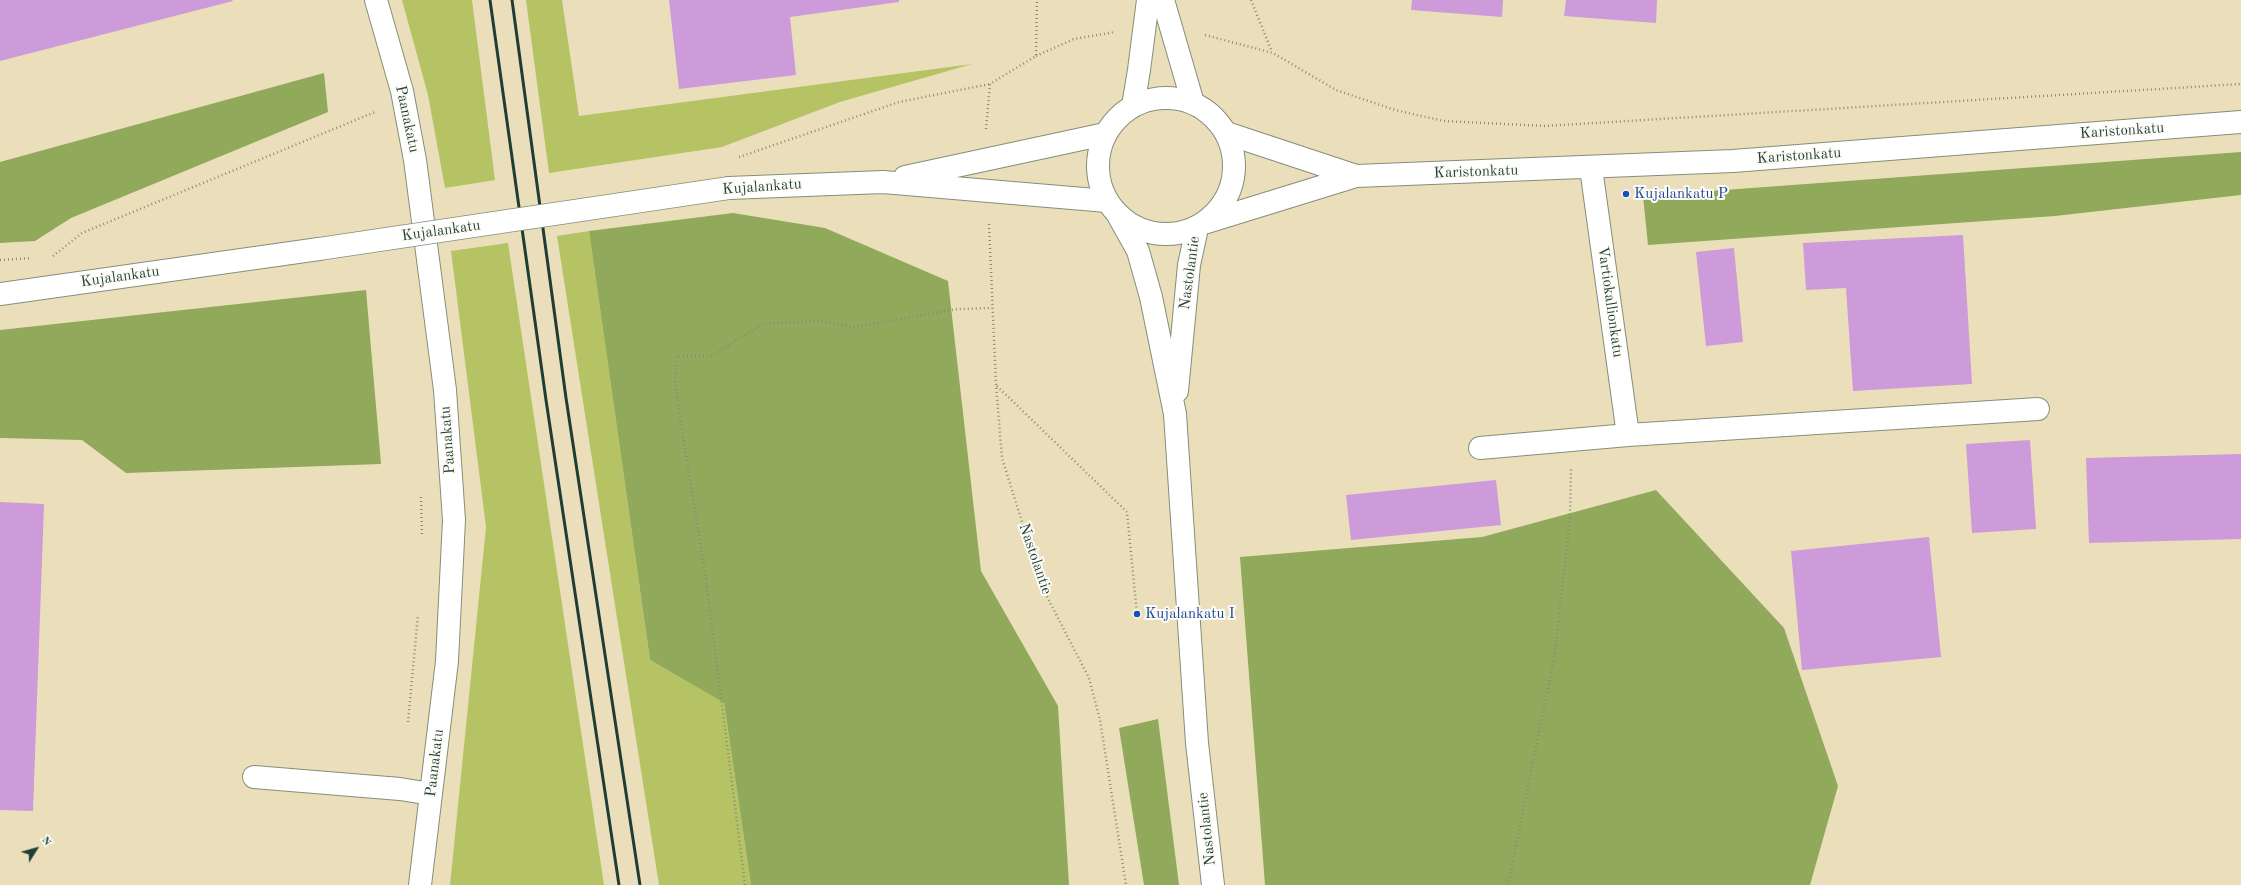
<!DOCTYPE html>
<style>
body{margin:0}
#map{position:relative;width:2241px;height:885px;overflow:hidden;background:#ebdfbb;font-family:"Old Standard TT",serif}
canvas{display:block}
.north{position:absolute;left:16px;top:829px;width:40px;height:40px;-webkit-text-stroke:3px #fdfcf7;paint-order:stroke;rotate:53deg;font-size:11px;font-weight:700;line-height:16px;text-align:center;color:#1f3d34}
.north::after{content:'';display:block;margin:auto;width:14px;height:18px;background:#1f3d34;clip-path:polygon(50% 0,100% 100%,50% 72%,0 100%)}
</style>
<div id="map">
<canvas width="2241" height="885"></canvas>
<div class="north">N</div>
</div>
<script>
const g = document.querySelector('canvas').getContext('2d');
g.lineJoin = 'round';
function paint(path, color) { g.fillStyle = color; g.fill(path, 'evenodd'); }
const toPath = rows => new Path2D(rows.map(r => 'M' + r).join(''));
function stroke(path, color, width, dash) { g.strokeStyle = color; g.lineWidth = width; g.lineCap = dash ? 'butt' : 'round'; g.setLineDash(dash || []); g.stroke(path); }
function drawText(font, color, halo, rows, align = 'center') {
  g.font = font + ' "Old Standard TT",serif'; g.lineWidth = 4; g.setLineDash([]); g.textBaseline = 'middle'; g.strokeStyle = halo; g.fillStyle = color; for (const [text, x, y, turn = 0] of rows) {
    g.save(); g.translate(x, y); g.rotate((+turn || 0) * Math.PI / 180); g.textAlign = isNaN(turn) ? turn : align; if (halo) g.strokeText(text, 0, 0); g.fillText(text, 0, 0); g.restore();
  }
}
const green = toPath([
 [402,0,472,0,495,180,445,188,428,95],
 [526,0,562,0,579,116,972,64,840,102,722,147,549,173],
 [589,231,650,660,724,703,751,885,659,885,557,236],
 [508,243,604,885,450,885,486,527,451,251]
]);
const forest = toPath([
 [324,73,328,112,71,218,35,241,0,243,0,162],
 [2241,152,2241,195,2055,216,1648,245,1643,196],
 [733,213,825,228,948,281,981,571,1058,706,1069,885,751,885,724,703,650,660,589,231],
 [366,290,381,464,126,473,82,440,0,438,0,330],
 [1656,490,1784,628,1838,786,1810,885,1265,885,1240,557,1482,537],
 [1158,719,1179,885,1144,885,1119,728]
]);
const building = toPath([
 [0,0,232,0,233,1,0,61],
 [669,0,899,0,899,2,790,17,796,75,679,89],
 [1412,0,1503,0,1502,17,1411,10],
 [1566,0,1657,0,1656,23,1564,16],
 [1963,235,1972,384,1853,391,1846,288,1806,290,1803,243],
 [1734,248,1743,342,1706,346,1696,252],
 [2030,440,2036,529,1972,533,1966,444],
 [2241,454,2241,539,2089,543,2086,458],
 [1496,480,1501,525,1351,540,1346,495],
 [0,502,44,504,33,811,0,810],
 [1929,537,1941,657,1802,670,1791,551]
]);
const path = toPath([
 [1251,0,1272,52],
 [1205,35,1273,53,1336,90,1395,110,1444,121,1545,126,2241,84],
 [1036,56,1074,39,1115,32],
 [986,129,990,84,1036,56,1037,0],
 [739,157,899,102,990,84],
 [989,224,996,385,1002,458,1043,589,1089,678,1100,720,1126,885],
 [53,256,82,233,375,112],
 [0,260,31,258],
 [997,386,1127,512,1137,614],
 [421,497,422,534],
 [408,722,418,615],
 [745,885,707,587,675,384,677,356,711,356,763,324,820,321,854,327,957,309,992,308],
 [1508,885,1554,659,1570,518,1571,469]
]);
const minor = toPath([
 [376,0,402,91,415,160,445,390,454,520,447,661,420,885],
 [1226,133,1356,176],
 [1591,168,1628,435],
 [905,177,1105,134],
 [729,188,883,182,1107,201],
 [1207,222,1356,176,1733,161,2241,122],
 [0,294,319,249],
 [1480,448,1628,435,2038,409],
 [254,777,400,789,431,794]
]);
const major = toPath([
 [1163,0,1193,103],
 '1098 166a68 68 0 1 1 136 0a68 68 0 1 1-136 0Z',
 [1133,106,1139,70,1148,0],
 [1119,217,1138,251,1151,297,1175,414,1197,743,1213,885],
 [1177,391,1189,265,1197,228]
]);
const rail = toPath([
 [490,0,546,400,619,885],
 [512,0,566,398,640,885]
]);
const minorBridge = toPath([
 [319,249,729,188]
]);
const markers = [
 [1626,194,4,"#1a4fb4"],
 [1137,614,4,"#1a4fb4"]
];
const streetNames = [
 ["Paanakatu",407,119,78],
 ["Karistonkatu",2122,131,-4],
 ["Karistonkatu",1799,156,-4],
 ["Karistonkatu",1476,172,-2],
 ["Kujalankatu",762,187,-4],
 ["Kujalankatu",441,231,-8],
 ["Nastolantie",1190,273,-82],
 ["Kujalankatu",120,277,-8],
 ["Vartiokallionkatu",1610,302,82],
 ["Paanakatu",448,440,-94],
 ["Nastolantie",1035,559,71],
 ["Paanakatu",435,763,-83],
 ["Nastolantie",1207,829,-96]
];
const transitNames = [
 ["Kujalankatu P",1634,194],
 ["Kujalankatu I",1145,614]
];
paint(green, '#b5c365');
paint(forest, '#90a95a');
paint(building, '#cd9ada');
stroke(minor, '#858e78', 24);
stroke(major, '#858e78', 24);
stroke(path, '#858e78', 2.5, [1, 3]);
stroke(minor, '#fff', 22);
stroke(major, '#fff', 22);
stroke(rail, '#1f3d34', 3);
stroke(minorBridge, '#858e78', 24, []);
stroke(minorBridge, '#fff', 22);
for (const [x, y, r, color] of markers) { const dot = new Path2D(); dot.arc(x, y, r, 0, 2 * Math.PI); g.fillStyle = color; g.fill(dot); stroke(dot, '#fdfcf7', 1.5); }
drawText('15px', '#1f3d34', '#fdfcf7', streetNames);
drawText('15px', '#164399', '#fdfcf7', transitNames, 'left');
</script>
